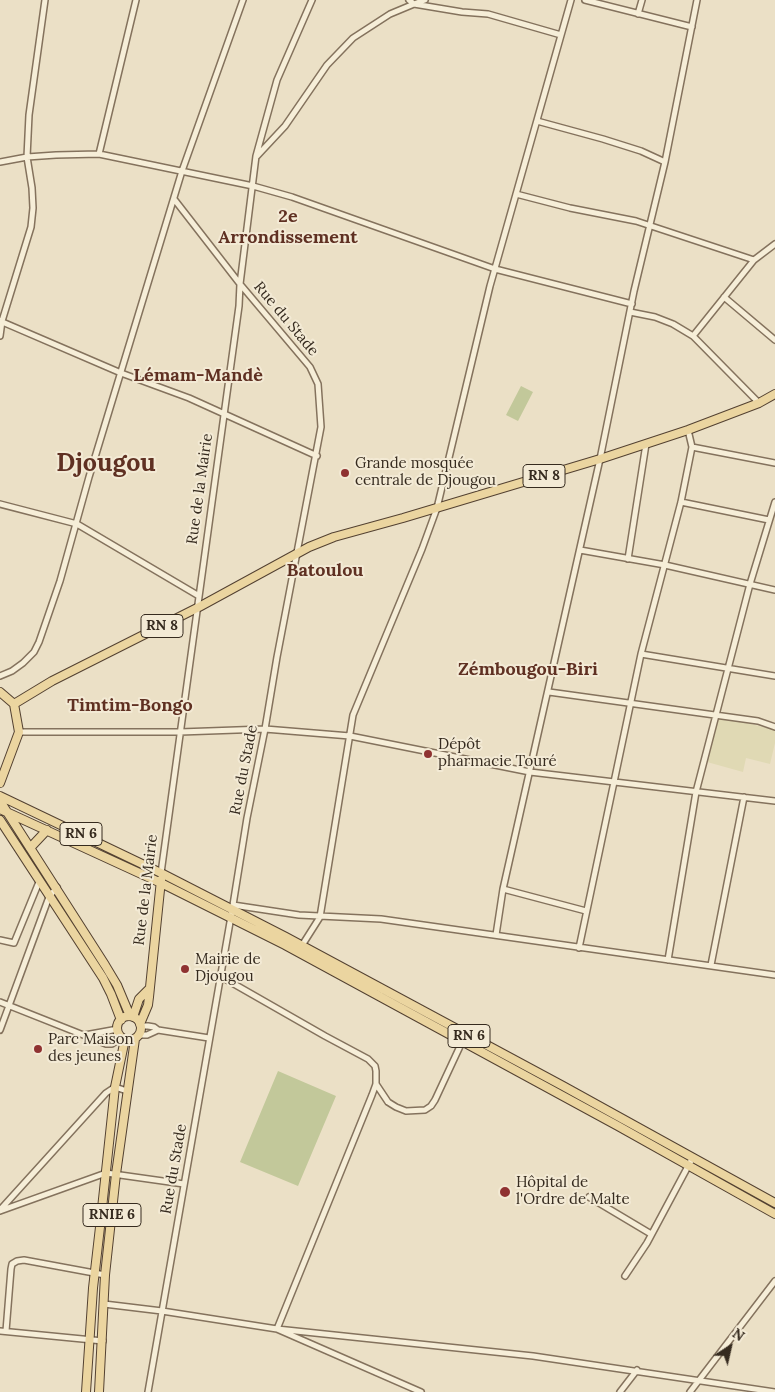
<!DOCTYPE html>
<meta charset="utf-8">
<style>
body{margin:0}
#map{position:relative;width:775px;height:1392px;overflow:hidden;background:#ebe0c6;font-family:Lora,serif}
canvas{display:block}
.north{position:absolute;left:705px;top:1322px;width:50px;height:50px;-webkit-text-stroke:4px #f3ead5;paint-order:stroke;rotate:35deg;font-size:14px;font-weight:700;line-height:20px;text-align:center;color:#362b1f}
.north::after{content:'';display:block;margin:auto;width:18px;height:22px;background:#362b1f;clip-path:polygon(50% 0,100% 100%,50% 72%,0 100%)}
</style>
<div id="map">
<canvas width="775" height="1392"></canvas>
<div class="north">N</div>
</div>
<script>
const g = document.querySelector('canvas').getContext('2d');
g.lineJoin = 'round';
function paint(path, color) { g.fillStyle = color; g.fill(path, 'evenodd'); }
const toPath = rows => new Path2D(rows.map(r => 'M' + r).join(''));
function stroke(path, color, width, dash) { g.strokeStyle = color; g.lineWidth = width; g.lineCap = dash ? 'butt' : 'round'; g.setLineDash(dash || []); g.stroke(path); }
function drawText(font, color, halo, rows, align = 'center') {
  g.font = font + ' Lora,serif'; g.lineWidth = 4; g.setLineDash([]); g.textBaseline = 'middle'; g.strokeStyle = halo; g.fillStyle = color; for (const [text, x, y, turn = 0] of rows) {
    g.save(); g.translate(x, y); g.rotate((+turn || 0) * Math.PI / 180); g.textAlign = isNaN(turn) ? turn : align; if (halo) g.strokeText(text, 0, 0); g.fillText(text, 0, 0); g.restore();
  }
}
const farmland = toPath([
 [719,716,775,730,775,743,770,764,746,758,743,772,707,762]
]);
const green = toPath([
 [521,386,533,392,518,421,506,415],
 [278,1071,336,1096,298,1186,240,1162]
]);
const minor = toPath([
 [409,0,414,4,425,0],
 [585,0,692,27],
 [638,14,642,0],
 [537,121,603,139,641,151,665,162],
 [99,154,136,0],
 [257,156,285,126,327,65,353,38,390,14,414,4,462,12,488,14,561,35],
 [0,162,27,157,56,155,99,154,253,186,292,197,495,269,632,304],
 [516,194,570,208,636,221,754,260],
 [724,297,775,340],
 [630,312,655,317,673,324,693,336,759,403],
 [0,321,121,373,189,398,317,456],
 [0,336,2,321,31,227,33,208,32,188,27,157,29,115,45,0],
 [693,336,754,260,775,244],
 [692,447,775,463],
 [681,502,769,520],
 [0,504,77,524,199,596],
 [580,550,665,565,775,590],
 [628,559,646,444],
 [641,654,775,676],
 [0,676,12,671,23,663,34,652,39,642,60,581,89,477,182,171,243,0],
 [549,692,758,721,775,727],
 [19,732,180,732,265,729,350,736,530,772,775,801],
 [161,873,239,306,240,284,256,156,277,80,312,0],
 [503,889,586,911],
 [233,905,299,915,381,919,775,975],
 [496,935,503,889,600,459,634,291,665,162,697,0],
 [0,940,14,943,39,882],
 [301,947,320,917,353,715,422,549,437,508,490,286,571,0],
 [579,948,641,654,681,502,692,447,688,430],
 [668,960,696,792,750,584,775,502],
 [711,965,744,797],
 [220,976,325,1036,368,1059,375,1066,376,1071,376,1084,372,1095,277,1329,533,1356,775,1392],
 [0,1002,106,1044,112,1044,122,1037],
 [141,1026,148,1026,154,1027,158,1030,209,1038],
 [0,1030,49,897,57,887],
 [85,1035,118,1029],
 [139,1035,147,1035,158,1030],
 [376,1084,388,1102,396,1107,406,1111,425,1110,431,1106,435,1100,462,1042],
 [589,1197,651,1234],
 [0,1210,106,1093,115,1087,127,1091],
 [0,1211,106,1173,184,1184],
 [625,1276,647,1243,693,1157],
 [104,1304,162,1311,277,1329,421,1392],
 [0,1331,103,1341],
 [6,1331,11,1269,12,1264,17,1261,24,1260,105,1275],
 [148,1392,233,905,247,818,265,729,277,657,321,427,318,384,310,367,240,284,174,199],
 [620,1392,637,1370],
 [690,1392,775,1281]
]);
const primary = toPath([
 [0,692,14,704,19,732,0,783],
 [14,704,52,681,199,607,309,547,334,537,403,518,600,459,688,430,759,403,775,394],
 [0,796,161,873,286,937,563,1086,775,1203],
 [0,801,105,965,117,985,130,1016],
 [0,809,161,883,285,945,618,1126,775,1214],
 [0,820,103,978,111,994,121,1020],
 [30,848,47,830],
 '117 1028a12 12 0 1 1 24 0a12 12 0 1 1-24 0Z',
 [133,1017,139,999,149,989],
 [140,1024,148,1005,149,997,161,880],
 [86,1392,93,1288,100,1227,115,1087,125,1039],
 [99,1392,105,1275,116,1174,135,1039]
]);
const markers = [
 [345,473,5,"#8f3231"],
 [428,754,5,"#8f3231"],
 [185,969,5,"#8f3231"],
 [38,1049,5,"#8f3231"],
 [505,1192,6,"#8f3231"]
];
const shields = [
 [544,476,42],
 [162,626,42],
 [81,834,42],
 [469,1036,42],
 [112,1215,58]
];
const shieldNames = [
 ["RN 8",544,476],
 ["RN 8",162,626],
 ["RN 6",81,834],
 ["RN 6",469,1036],
 ["RNIE 6",112,1215]
];
const streetNames = [
 ["Rue du Stade",286,319,50],
 ["Rue de la Mairie",200,489,-82],
 ["Rue du Stade",244,770,-79],
 ["Rue de la Mairie",146,890,-83],
 ["Rue du Stade",174,1169,-80]
];
const poiNames = [
 ["Grande mosquée",355,464],
 ["centrale de Djougou",355,481],
 ["Dépôt",438,745],
 ["pharmacie Touré",438,762],
 ["Mairie de",195,960],
 ["Djougou",195,977],
 ["Parc Maison",48,1040],
 ["des jeunes",48,1057],
 ["Hôpital de",516,1183],
 ["l'Ordre de Malte",516,1200]
];
const quarterNames = [
 ["2e",288,217],
 ["Arrondissement",288,238],
 ["Lémam-Mandè",198,376],
 ["Batoulou",325,571],
 ["Zémbougou-Biri",528,670],
 ["Timtim-Bongo",130,706]
];
const townNames = [
 ["Djougou",106,464]
];
paint(farmland, '#e0d9b4');
paint(green, '#c2c89a');
stroke(minor, '#84725d', 8);
stroke(primary, '#534131', 10);
stroke(minor, '#f6eed8', 5);
stroke(primary, '#ebd5a0', 8);
for (const [x, y, r, color] of markers) { const dot = new Path2D(); dot.arc(x, y, r, 0, 2 * Math.PI); g.fillStyle = color; g.fill(dot); stroke(dot, '#f3ead5', 2); }
for (const [x, y, w] of shields) { const box = new Path2D(); box.roundRect(x - w / 2, y - 11.5, w, 23, 4); g.fillStyle = '#f3ead5'; g.fill(box); stroke(box, '#362b1f', 1); }
drawText('bold 14px', '#362b1f', null, shieldNames);
drawText('15px', '#362b1f', '#f3ead5', streetNames);
drawText('15px', '#362b1f', '#f3ead5', poiNames, 'left');
drawText('bold 18px', '#5f3022', '#f3ead5', quarterNames);
drawText('bold 25px', '#5f3022', '#f3ead5', townNames);
</script>
